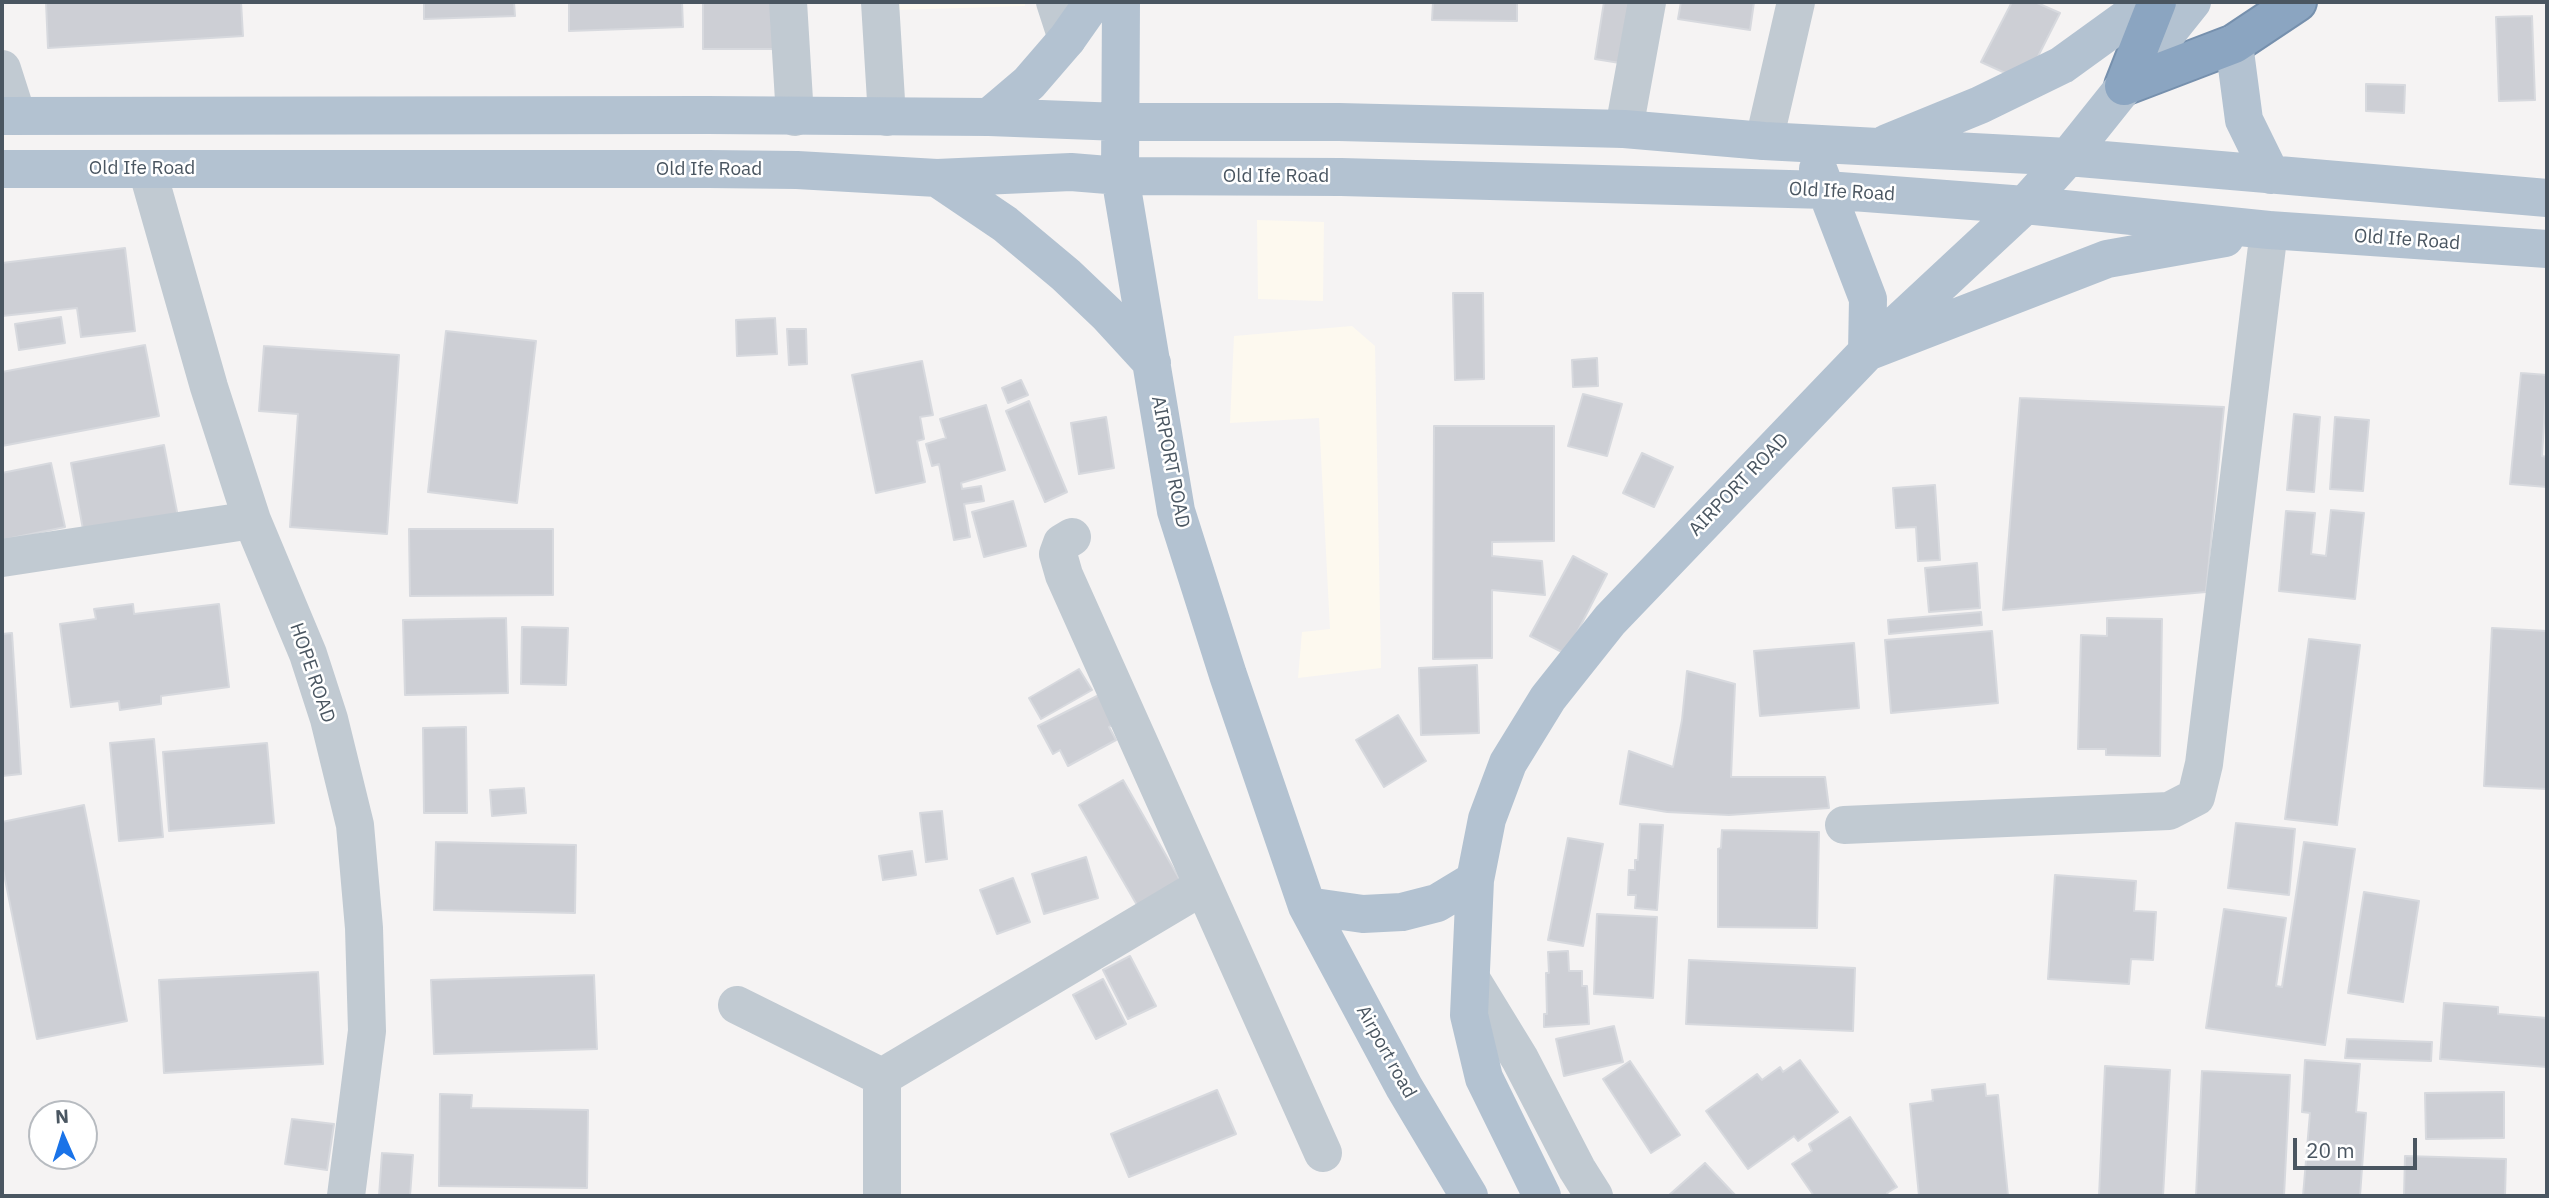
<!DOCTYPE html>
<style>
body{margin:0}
#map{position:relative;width:2549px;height:1198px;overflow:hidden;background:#f5f3f3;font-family:"IBM Plex Sans",sans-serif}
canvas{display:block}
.frame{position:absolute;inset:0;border:4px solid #4a5661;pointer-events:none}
.north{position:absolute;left:28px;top:1100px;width:70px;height:70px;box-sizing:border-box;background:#fff;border:2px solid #b7bbc0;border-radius:50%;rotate:357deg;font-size:19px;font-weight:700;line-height:28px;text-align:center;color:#4a5661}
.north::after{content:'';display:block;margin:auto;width:24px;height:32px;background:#1a73e8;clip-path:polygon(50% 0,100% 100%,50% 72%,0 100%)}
.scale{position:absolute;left:2293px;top:1138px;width:124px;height:32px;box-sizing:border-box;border:4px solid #4a5661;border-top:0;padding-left:9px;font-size:21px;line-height:24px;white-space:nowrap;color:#4a5661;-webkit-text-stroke:5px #fff;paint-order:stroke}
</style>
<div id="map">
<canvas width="2549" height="1198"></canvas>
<div class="frame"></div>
<div class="north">N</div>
<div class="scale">20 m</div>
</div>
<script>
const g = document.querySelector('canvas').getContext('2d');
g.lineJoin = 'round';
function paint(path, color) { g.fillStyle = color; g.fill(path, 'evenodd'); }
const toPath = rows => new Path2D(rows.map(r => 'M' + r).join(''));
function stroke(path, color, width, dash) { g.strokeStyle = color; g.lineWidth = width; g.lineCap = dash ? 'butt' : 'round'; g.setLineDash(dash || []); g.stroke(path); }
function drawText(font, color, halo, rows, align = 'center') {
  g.font = font + ' "IBM Plex Sans",sans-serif'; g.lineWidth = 5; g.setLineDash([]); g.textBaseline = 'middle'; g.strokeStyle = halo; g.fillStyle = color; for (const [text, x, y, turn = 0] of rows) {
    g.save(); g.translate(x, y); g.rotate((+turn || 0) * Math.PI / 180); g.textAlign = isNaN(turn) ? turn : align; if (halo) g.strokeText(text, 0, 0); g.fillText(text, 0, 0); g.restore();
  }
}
const commercial = toPath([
 [897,2,1025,2,1025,6,897,10],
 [1257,220,1324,222,1323,301,1258,299],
 [1352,326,1375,346,1381,668,1298,678,1302,632,1330,629,1319,418,1230,423,1234,336]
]);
const building = toPath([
 [46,2,241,2,243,36,48,48,46,2],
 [424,2,514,2,515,16,424,19,424,2],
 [569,2,682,2,683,27,569,31,569,2],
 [703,2,776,2,776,49,703,49,703,2],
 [1433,2,1517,2,1517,21,1432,20,1433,2],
 [1604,2,1636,2,1626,64,1595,59,1604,2],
 [1681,2,1754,2,1750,30,1678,19,1681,2],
 [2012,2,2035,2,2060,13,2025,82,1981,62,2012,2],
 [2532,16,2535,100,2499,101,2496,17,2532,16],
 [2366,84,2405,85,2404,113,2366,111,2366,84],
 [125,248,135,331,81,337,77,308,2,316,2,263,125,248],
 [1453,293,1483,293,1484,379,1455,380,1453,293],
 [61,317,65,343,19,350,15,324,61,317],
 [775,318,777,354,737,356,736,320,775,318],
 [787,329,806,329,807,364,789,365,787,329],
 [446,331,536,341,517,503,428,492,446,331],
 [145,345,159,416,2,446,2,372,145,345],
 [264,346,399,355,387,534,290,527,298,414,259,411,264,346],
 [1597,358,1598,386,1573,387,1572,360,1597,358],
 [922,361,933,415,920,417,924,439,917,441,925,482,876,493,852,375,922,361],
 [2521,373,2547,375,2542,456,2547,457,2547,487,2510,484,2521,373],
 [1021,380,1028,395,1008,403,1002,388,1021,380],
 [1583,394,1622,404,1607,456,1568,446,1583,394],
 [2020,398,2224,407,2206,592,2003,610,2020,398],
 [1029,401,1067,492,1045,502,1006,411,1029,401],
 [986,405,1005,470,961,483,962,489,981,486,984,501,964,504,970,537,954,540,939,464,932,466,926,444,946,438,940,419,986,405],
 [2294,414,2320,417,2314,492,2287,490,2294,414],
 [1106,417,1114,468,1079,474,1071,423,1106,417],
 [2335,417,2369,420,2363,491,2330,489,2335,417],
 [1434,426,1554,426,1554,541,1492,542,1492,556,1542,561,1545,595,1492,590,1492,658,1433,659,1434,426],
 [164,445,178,517,84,535,71,463,164,445],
 [1642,453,1673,467,1654,507,1623,493,1642,453],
 [51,463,65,527,2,540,2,473,51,463],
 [1935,485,1940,560,1918,561,1916,527,1896,528,1893,488,1935,485],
 [1013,501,1026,546,984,557,972,512,1013,501],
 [2331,510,2364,513,2355,599,2279,591,2286,511,2315,513,2311,554,2326,556,2331,510],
 [409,529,553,529,553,595,410,596,409,529],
 [1573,556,1607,574,1566,654,1530,636,1573,556],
 [1977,563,1980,608,1929,612,1925,568,1977,563],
 [133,604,134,614,219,604,229,687,161,696,161,704,120,710,119,701,71,707,60,624,96,619,94,609,133,604],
 [1981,612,1982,625,1889,634,1888,620,1981,612],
 [506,618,508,693,405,695,403,620,506,618],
 [2107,618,2162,619,2160,756,2106,755,2106,749,2078,749,2081,635,2107,636,2107,618],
 [522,627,568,628,566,685,521,684,522,627],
 [2492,628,2547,631,2547,789,2484,786,2492,628],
 [1992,631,1998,703,1891,713,1885,640,1992,631],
 [12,633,21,774,2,776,2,634,12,633],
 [2309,639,2360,645,2337,825,2285,819,2309,639],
 [1854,643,1859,708,1760,716,1754,651,1854,643],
 [1477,665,1479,733,1421,735,1419,668,1477,665],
 [1079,669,1092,690,1041,719,1029,698,1079,669],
 [1687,671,1735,684,1731,777,1825,777,1829,808,1729,815,1667,812,1620,804,1629,751,1673,767,1682,720,1687,671],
 [1099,695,1114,724,1109,727,1116,740,1068,766,1060,750,1053,754,1038,726,1099,695],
 [1398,715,1426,761,1384,787,1356,740,1398,715],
 [466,727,467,813,424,813,423,728,466,727],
 [154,739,163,837,119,841,110,743,154,739],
 [267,743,274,823,169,831,163,752,267,743],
 [1123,780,1180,880,1137,905,1079,805,1123,780],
 [524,788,526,813,492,816,490,790,524,788],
 [84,805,127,1021,37,1039,2,864,2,822,84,805],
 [942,811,947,859,926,862,920,813,942,811],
 [2236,823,2295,829,2289,895,2228,888,2236,823],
 [1640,824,1663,825,1657,910,1635,908,1636,895,1628,895,1629,870,1635,870,1635,860,1638,860,1640,824],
 [1722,830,1819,832,1817,928,1718,927,1718,849,1721,848,1722,830],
 [1568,838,1603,844,1583,946,1548,940,1568,838],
 [436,842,576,845,575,913,434,910,436,842],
 [2304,842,2355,849,2325,1045,2206,1028,2224,909,2286,918,2276,986,2282,987,2304,842],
 [912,851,916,875,883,880,879,856,912,851],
 [1086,857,1098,898,1044,914,1032,874,1086,857],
 [2055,875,2136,881,2134,911,2156,912,2153,960,2131,959,2129,984,2048,979,2055,875],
 [1013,878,1030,922,997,934,980,890,1013,878],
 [2364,892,2419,901,2403,1002,2348,993,2364,892],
 [1597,914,1657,917,1653,998,1594,994,1597,914],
 [1568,951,1569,971,1582,971,1582,986,1587,986,1589,1024,1544,1027,1544,1014,1547,1014,1546,973,1549,973,1548,952,1568,951],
 [1130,956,1156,1006,1128,1019,1103,970,1130,956],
 [1689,960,1855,968,1853,1031,1686,1024,1689,960],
 [318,972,323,1064,164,1073,159,980,318,972],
 [594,975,597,1049,434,1054,431,980,594,975],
 [1103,979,1126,1024,1096,1039,1073,995,1103,979],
 [2444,1003,2498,1007,2498,1014,2547,1018,2547,1067,2440,1059,2444,1003],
 [1614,1026,1623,1062,1564,1076,1556,1039,1614,1026],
 [2347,1039,2432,1042,2431,1061,2345,1058,2347,1039],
 [1800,1060,1838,1112,1798,1141,1794,1136,1748,1169,1706,1111,1757,1074,1762,1080,1780,1067,1783,1072,1800,1060],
 [2305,1060,2360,1064,2356,1112,2366,1113,2360,1196,2303,1196,2310,1113,2302,1112,2305,1060],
 [1630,1061,1680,1135,1651,1153,1603,1079,1630,1061],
 [2105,1066,2170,1070,2163,1196,2099,1196,2105,1066],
 [2202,1071,2290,1075,2284,1196,2196,1196,2202,1071],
 [1985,1084,1986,1096,1998,1095,2008,1196,1919,1196,1910,1104,1933,1101,1932,1090,1985,1084],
 [1217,1090,1236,1134,1129,1177,1111,1134,1217,1090],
 [2504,1092,2504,1138,2426,1139,2425,1093,2504,1092],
 [440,1094,472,1095,471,1108,588,1110,587,1188,439,1186,440,1094],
 [1850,1117,1897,1187,1887,1193,1889,1196,1814,1196,1792,1164,1812,1151,1809,1144,1850,1117],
 [292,1119,334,1124,327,1170,285,1164,292,1119],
 [382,1153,413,1155,410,1196,379,1196,382,1153],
 [2405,1156,2506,1159,2505,1196,2404,1196,2405,1156],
 [1705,1163,1736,1196,1668,1196,1705,1163]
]);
const minor = toPath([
 [788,2,795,117],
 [880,2,887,117],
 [1055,2,1067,39],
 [2,69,17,116],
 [1624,129,1647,2],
 [1764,141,1796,2],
 [147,169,209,387,252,520,308,654,329,719,355,825,364,928,367,1031,346,1196],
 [1072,537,1062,543,1058,554,1064,575,1323,1153],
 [2,558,252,520],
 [1844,825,2169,811,2196,797,2204,764,2269,230],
 [1471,979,1520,1059,1577,1169,1594,1196],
 [737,1005,882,1077],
 [882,1196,882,1077,1203,886]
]);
const major = toPath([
 [1121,2,1120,176,1176,511,1228,675,1307,906,1404,1087,1469,1196],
 [2234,44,2244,120,2271,175],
 [2,116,707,115,989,117,1120,122,1339,122,1624,129,1764,141,2068,157,2547,198],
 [989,117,1029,83,1067,39,1093,2],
 [1887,143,1980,105,2062,65,2149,2],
 [2,169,709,169,797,170,937,178,1071,172,1120,176,1341,177,1826,190,2025,205,2269,230,2547,249],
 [1818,169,1868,299,1867,352,2107,259,2225,238],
 [937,178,1005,224,1066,275,1107,314,1152,363],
 [1307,906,1363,914,1402,912,1437,903,1475,880],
 [1542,1196,1484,1078,1469,1015,1475,880,1487,819,1508,763,1548,698,1610,620,1867,352,2025,205,2068,157,2192,2]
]);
const highway = toPath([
 [2124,86,2234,44,2297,2],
 [2124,86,2157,2]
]);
const streetNames = [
 ["Old Ife Road",142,169],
 ["Old Ife Road",709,170],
 ["Old Ife Road",1276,177],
 ["Old Ife Road",1842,192,3],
 ["Old Ife Road",2407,240,4],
 ["AIRPORT ROAD",1170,462,79],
 ["AIRPORT ROAD",1739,485,-46],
 ["HOPE ROAD",312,673,71],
 ["Airport road",1386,1052,61]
];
paint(commercial, '#fdf9ef');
paint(building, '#cdcfd5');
stroke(building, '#d7d9de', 2);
stroke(highway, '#7690ad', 42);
stroke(minor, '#c1cad2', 38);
stroke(major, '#b3c2d1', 38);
stroke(highway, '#8ba5c1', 38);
drawText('19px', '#4a5661', '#fff', streetNames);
</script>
